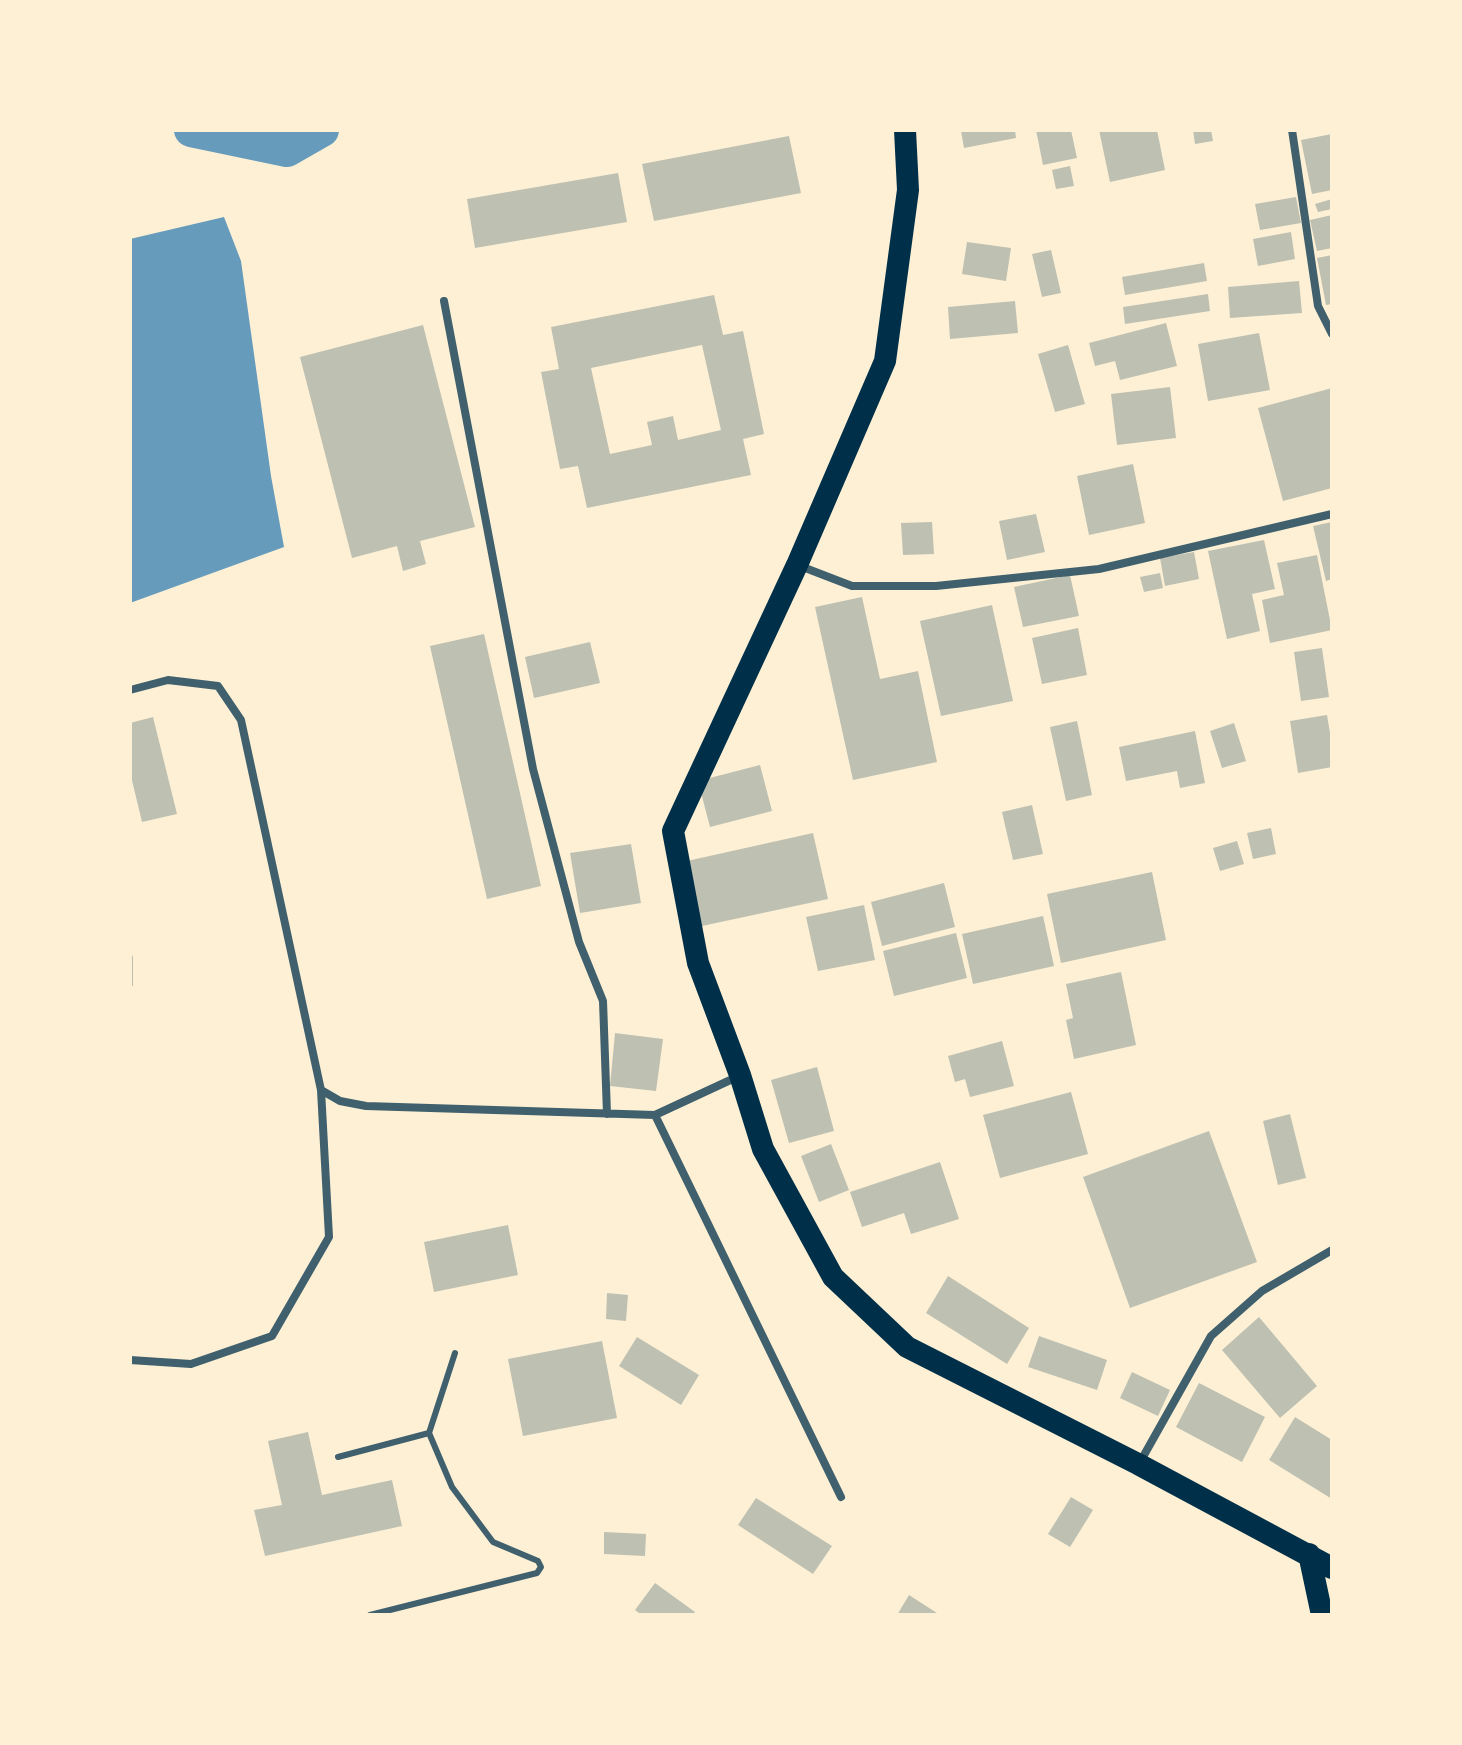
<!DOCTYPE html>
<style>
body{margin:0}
#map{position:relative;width:1462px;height:1745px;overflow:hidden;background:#fdf0d5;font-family:"Sofia Sans Condensed",sans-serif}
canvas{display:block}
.frame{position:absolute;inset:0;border:132px solid #fdf0d5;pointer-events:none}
</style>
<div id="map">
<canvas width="1462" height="1745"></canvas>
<div class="frame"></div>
</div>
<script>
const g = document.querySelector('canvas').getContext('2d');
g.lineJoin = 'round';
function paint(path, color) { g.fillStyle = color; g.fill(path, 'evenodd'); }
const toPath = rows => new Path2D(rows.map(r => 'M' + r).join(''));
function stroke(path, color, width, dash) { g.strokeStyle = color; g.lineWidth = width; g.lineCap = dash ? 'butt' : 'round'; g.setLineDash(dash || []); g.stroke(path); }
const water = toPath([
 [224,217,241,261,271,476,284,547,130,603,130,239]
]);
const canal = toPath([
 [191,130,287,150,322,130]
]);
const building = toPath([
 [1015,130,1016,138,964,148,961,131],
 [1036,130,1071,130,1077,158,1043,165],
 [1099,130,1157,130,1165,170,1110,182],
 [1193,130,1211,130,1213,141,1195,144],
 [1332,134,1332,190,1312,194,1301,140],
 [789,136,801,193,654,221,642,164],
 [1070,166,1074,186,1056,189,1052,170],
 [618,173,627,222,475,248,467,199],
 [1296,197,1301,223,1260,230,1255,204],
 [1332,199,1332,209,1318,212,1315,204],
 [1332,215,1332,248,1317,251,1310,220],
 [1291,232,1295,259,1258,266,1253,239],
 [967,242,1011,248,1006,281,962,274],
 [1051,250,1061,293,1042,297,1032,254],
 [1332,255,1332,304,1326,305,1317,258],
 [1204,263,1207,281,1125,295,1122,277],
 [1299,281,1302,313,1230,318,1228,287],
 [1208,294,1210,311,1125,324,1123,307],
 [714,295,723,335,743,331,764,434,743,439,751,475,587,508,578,466,560,469,541,372,559,369,551,327],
 [702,345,721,430,678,440,673,416,647,422,652,445,610,454,591,368],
 [1015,301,1018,333,950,339,948,307],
 [1166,323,1177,366,1120,380,1115,361,1095,366,1089,343],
 [423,325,475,527,420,541,426,564,403,571,397,546,352,558,300,357],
 [1259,333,1270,390,1208,401,1198,344],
 [1068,345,1085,404,1055,412,1038,354],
 [1170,387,1176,438,1117,445,1111,394],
 [1332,388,1332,488,1283,501,1258,408],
 [1133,464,1145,523,1089,535,1077,476],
 [1036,514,1045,552,1007,560,999,521],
 [932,522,934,554,903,555,901,523],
 [1332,522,1332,579,1326,581,1313,526],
 [1264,540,1275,589,1252,594,1260,631,1227,639,1208,551],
 [1194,552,1199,579,1165,586,1160,558],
 [1317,555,1332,630,1270,643,1262,600,1284,595,1277,563],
 [1160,573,1163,588,1144,592,1140,577],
 [1070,575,1079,616,1023,627,1014,587],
 [862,597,880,679,918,671,937,762,853,780,815,607],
 [992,605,1013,701,941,716,920,621],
 [1078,628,1087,675,1042,684,1032,638],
 [484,634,541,886,487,899,430,646],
 [590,642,600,683,534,698,525,657],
 [1322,648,1329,697,1301,701,1294,652],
 [1327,715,1332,745,1332,767,1298,773,1290,721],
 [153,717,177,814,142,822,130,772,130,723],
 [1077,721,1092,795,1066,801,1050,727],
 [1234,723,1246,761,1222,768,1210,731],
 [1195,731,1205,783,1180,788,1177,771,1126,781,1119,747],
 [760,765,772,811,710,827,698,781],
 [1032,805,1043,854,1013,860,1002,812],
 [1271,828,1276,854,1253,859,1247,833],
 [813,833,828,899,702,926,687,861],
 [1237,841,1244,864,1220,871,1213,848],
 [631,844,641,903,580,913,570,853],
 [1152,872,1166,940,1061,963,1047,894],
 [944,883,955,927,882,946,871,902],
 [864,905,875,960,818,971,806,917],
 [1043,916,1054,966,973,984,962,934],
 [956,933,967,978,894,996,883,951],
 [130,955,133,956,133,986,130,986],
 [1121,972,1136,1045,1074,1059,1066,1020,1073,1018,1066,984],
 [615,1033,663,1039,656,1091,610,1086],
 [1002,1041,1014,1086,970,1097,965,1079,955,1082,948,1056],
 [817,1067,834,1131,789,1143,771,1080],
 [1071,1092,1088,1154,1000,1178,983,1115],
 [1290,1114,1306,1178,1278,1185,1263,1121],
 [1209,1131,1257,1262,1130,1308,1083,1177],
 [831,1144,849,1190,819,1202,801,1156],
 [940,1162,959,1219,911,1234,904,1213,862,1227,850,1192],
 [508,1225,518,1275,434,1292,424,1242],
 [948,1276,1029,1328,1007,1364,926,1313],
 [607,1293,628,1295,626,1321,606,1319],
 [1259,1317,1317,1386,1280,1418,1222,1350],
 [1039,1336,1107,1360,1097,1390,1028,1367],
 [637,1337,699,1375,681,1405,619,1366],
 [602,1341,617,1418,523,1436,508,1359],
 [1132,1372,1170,1390,1158,1416,1120,1398],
 [1199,1383,1265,1417,1242,1462,1176,1427],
 [1295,1417,1332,1440,1332,1499,1269,1460],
 [308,1432,322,1495,392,1480,402,1526,265,1556,254,1510,282,1505,268,1441],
 [1071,1497,1093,1510,1070,1547,1048,1534],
 [756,1498,832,1546,813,1574,738,1525],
 [604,1532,646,1534,645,1556,604,1554],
 [655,1583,695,1612,693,1615,642,1615,635,1610],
 [909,1595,940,1615,897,1615]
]);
const service = toPath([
 [338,1457,429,1433,455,1353],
 [370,1615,537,1573,541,1567,538,1561,493,1542,452,1487,429,1433]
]);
const minor = toPath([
 [1292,130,1318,306,1332,334],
 [444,301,533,769,579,942,603,1001,607,1114],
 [800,566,852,586,936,586,1099,569,1332,514],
 [130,690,168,680,218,686,241,720,321,1090,340,1101,366,1106,655,1115,739,1076],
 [655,1115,841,1497],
 [130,1360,191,1364,272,1336,329,1237,321,1090],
 [1139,1464,1211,1336,1262,1291,1332,1250]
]);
const trunk = toPath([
 [905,130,908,190,885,361,797,565,673,831,698,963,740,1075,763,1149,833,1277,907,1347,1138,1464,1332,1568],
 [1309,1554,1322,1615]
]);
paint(water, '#669bbc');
stroke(canal, '#669bbc', 34);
paint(building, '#bec0b2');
stroke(service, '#3f606c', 6);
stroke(minor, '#3f606c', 8);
stroke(trunk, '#003049', 22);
</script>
